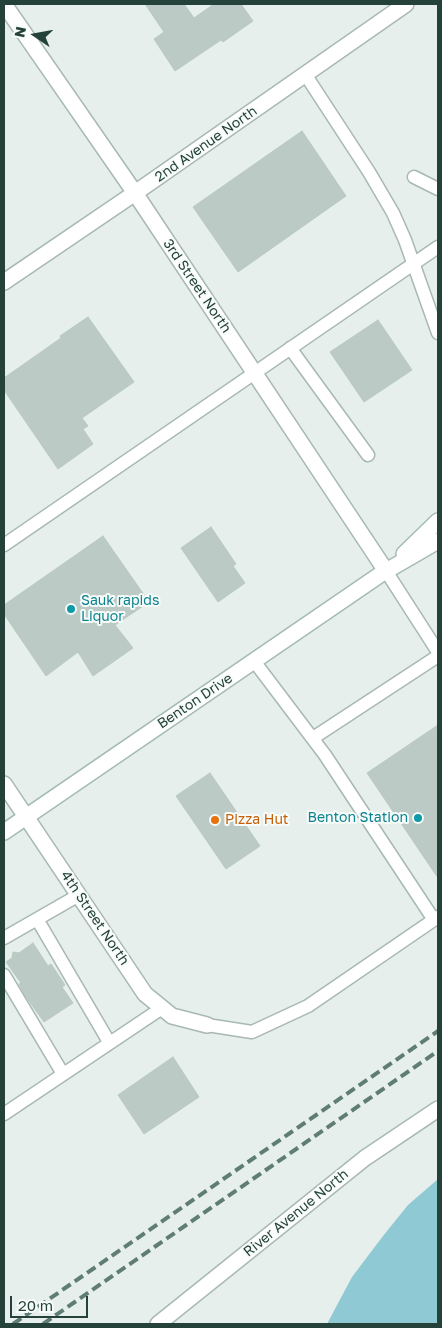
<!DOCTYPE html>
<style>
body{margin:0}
#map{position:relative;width:442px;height:1328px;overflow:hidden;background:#e6efeb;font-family:"Golos Text",sans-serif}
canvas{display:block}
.frame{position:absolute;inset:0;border:5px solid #24423a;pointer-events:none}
.north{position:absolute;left:10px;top:10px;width:50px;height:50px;-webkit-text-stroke:4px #f7fbf9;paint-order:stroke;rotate:282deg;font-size:14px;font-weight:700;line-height:20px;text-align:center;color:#24423a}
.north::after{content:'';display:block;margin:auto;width:18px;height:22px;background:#24423a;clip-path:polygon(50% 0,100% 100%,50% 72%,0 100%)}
.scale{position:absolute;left:10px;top:1296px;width:78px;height:22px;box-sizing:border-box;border:2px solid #24423a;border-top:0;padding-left:6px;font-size:15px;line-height:18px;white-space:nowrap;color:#24423a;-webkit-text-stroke:4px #f7fbf9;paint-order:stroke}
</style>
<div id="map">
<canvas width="442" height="1328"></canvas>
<div class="frame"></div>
<div class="north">N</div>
<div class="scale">20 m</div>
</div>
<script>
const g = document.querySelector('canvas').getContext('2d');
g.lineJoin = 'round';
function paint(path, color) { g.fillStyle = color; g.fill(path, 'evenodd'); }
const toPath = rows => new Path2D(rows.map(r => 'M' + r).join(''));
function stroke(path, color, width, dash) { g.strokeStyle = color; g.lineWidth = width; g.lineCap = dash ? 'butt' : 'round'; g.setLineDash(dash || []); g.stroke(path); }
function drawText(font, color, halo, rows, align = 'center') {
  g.font = font + ' "Golos Text",sans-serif'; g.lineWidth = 4; g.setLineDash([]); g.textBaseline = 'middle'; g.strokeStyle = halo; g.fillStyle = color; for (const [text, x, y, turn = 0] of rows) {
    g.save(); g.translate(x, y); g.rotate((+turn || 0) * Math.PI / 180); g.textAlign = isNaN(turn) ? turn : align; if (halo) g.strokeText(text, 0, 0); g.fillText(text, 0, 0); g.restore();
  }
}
const water = toPath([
 [438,1179,438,1324,327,1324,352,1277,383,1236,408,1205]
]);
const building = toPath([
 [145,4,184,4,194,18,214,4,241,4,253,21,223,42,221,40,175,71,154,39,164,32,145,4],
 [302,131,346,196,238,272,193,207,302,131],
 [88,317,134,382,82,418,88,426,83,429,93,444,58,469,4,390,4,378,61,338,60,336,88,317],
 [378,320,412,370,364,402,330,352,378,320],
 [211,527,236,564,233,566,245,583,218,602,181,548,211,527],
 [103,536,149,602,115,625,133,648,93,676,78,652,46,676,4,614,4,605,103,536],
 [438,725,438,878,367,773,438,725],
 [210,773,260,846,226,869,176,796,210,773],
 [33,943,48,966,51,964,65,985,62,987,73,1003,44,1022,26,997,19,984,21,983,6,962,12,958,13,952,19,953,33,943],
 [173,1057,199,1097,144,1134,118,1095,173,1057]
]);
const lane = toPath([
 [305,74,369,172,393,213,405,240,438,333],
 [414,177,438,189],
 [290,348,368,455],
 [4,545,438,247],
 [386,571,438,652],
 [254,661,325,755,434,920],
 [313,738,438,656],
 [37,919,109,1042],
 [4,938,79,895],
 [4,975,63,1074],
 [207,1025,252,1032,308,1006,438,917],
 [4,1114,162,1008]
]);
const street = toPath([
 [4,4,135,193,386,571],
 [4,282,135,193,406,4],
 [4,784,145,994,172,1016,207,1025],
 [158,1324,365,1158,438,1109]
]);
const secondary = toPath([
 [404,554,438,521],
 [4,832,381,574,438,541]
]);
const rail = toPath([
 [13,1324,438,1031],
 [43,1324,438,1051]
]);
const markers = [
 [71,609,5,"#0f9aa8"],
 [418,818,5,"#0f9aa8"],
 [215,820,5,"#e8710a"]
];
const streetNames = [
 ["2nd Avenue North",206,144,-35],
 ["3rd Street North",197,286,56],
 ["Benton Drive",195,701,-34],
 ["4th Street North",95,918,56],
 ["River Avenue North",296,1213,-39]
];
const cultureNames = [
 ["Sauk rapids",81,601],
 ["Liquor",81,617],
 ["Benton Station",408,818,"right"]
];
const foodNames = [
 ["Pizza Hut",225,820]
];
paint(water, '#8ec9d4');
paint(building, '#bbcac4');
stroke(building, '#b8c9c2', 1);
stroke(lane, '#a8b8b2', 15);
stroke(street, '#a8b8b2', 18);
stroke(secondary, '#a4bbb3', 18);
stroke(lane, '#fff', 12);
stroke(street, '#fff', 15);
stroke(secondary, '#fff', 15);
stroke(rail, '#5f7d75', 4, [10, 5]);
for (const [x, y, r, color] of markers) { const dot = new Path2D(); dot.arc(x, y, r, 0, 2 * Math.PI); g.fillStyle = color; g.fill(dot); stroke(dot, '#f7fbf9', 2); }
drawText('14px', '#24423a', '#f7fbf9', streetNames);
drawText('14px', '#0d838f', '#f7fbf9', cultureNames, 'left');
drawText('14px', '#c56008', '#f7fbf9', foodNames, 'left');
</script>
